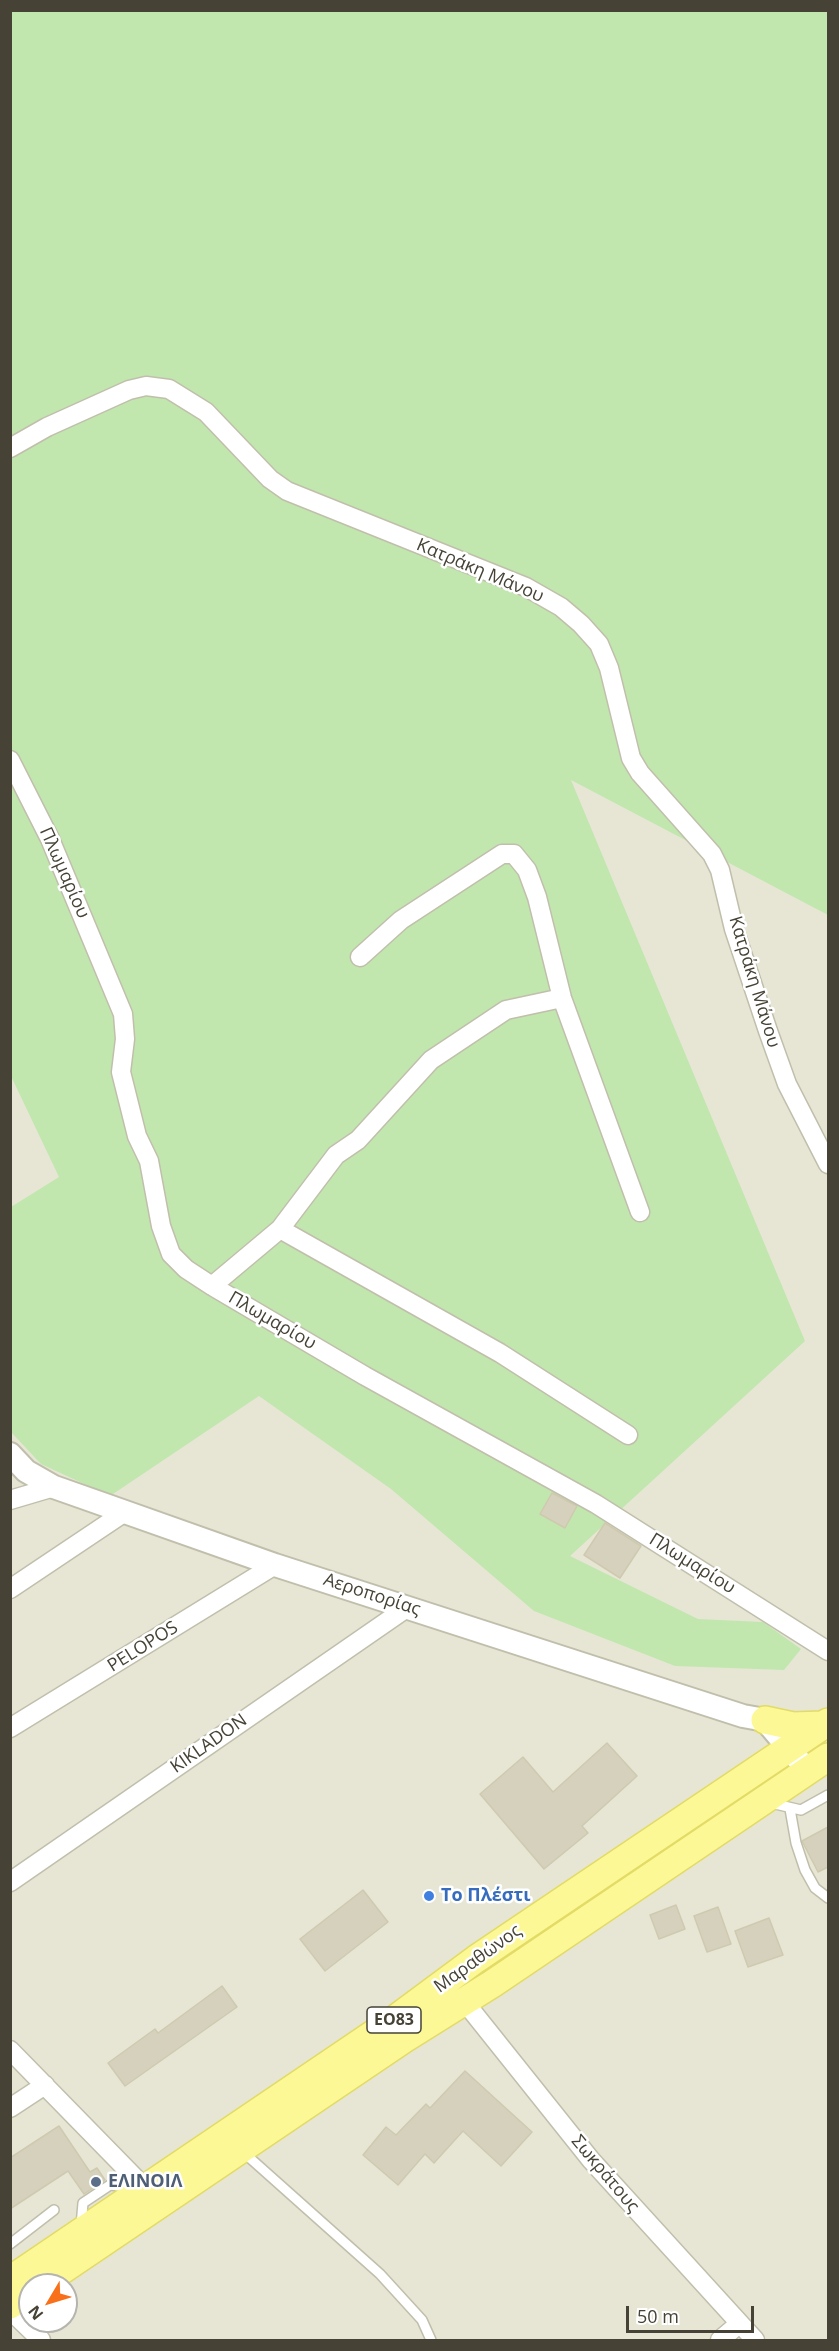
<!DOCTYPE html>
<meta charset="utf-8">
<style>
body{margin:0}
#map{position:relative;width:839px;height:2351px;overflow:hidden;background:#f3f2e6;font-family:"Open Sans",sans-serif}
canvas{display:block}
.frame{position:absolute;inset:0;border:12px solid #464336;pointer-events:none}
.north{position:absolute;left:18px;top:2273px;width:60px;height:60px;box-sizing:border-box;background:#fff;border:2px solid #b5b4af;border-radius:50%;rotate:232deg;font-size:16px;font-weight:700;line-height:24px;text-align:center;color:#464336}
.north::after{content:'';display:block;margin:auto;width:21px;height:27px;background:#f87019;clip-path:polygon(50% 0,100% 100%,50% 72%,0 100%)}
.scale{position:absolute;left:626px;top:2306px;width:128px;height:27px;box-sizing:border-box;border:3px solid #464336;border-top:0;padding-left:8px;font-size:18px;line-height:21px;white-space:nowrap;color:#464336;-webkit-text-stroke:4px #fff;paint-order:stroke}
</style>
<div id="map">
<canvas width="839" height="2351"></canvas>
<div class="frame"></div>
<div class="north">N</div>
<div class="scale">50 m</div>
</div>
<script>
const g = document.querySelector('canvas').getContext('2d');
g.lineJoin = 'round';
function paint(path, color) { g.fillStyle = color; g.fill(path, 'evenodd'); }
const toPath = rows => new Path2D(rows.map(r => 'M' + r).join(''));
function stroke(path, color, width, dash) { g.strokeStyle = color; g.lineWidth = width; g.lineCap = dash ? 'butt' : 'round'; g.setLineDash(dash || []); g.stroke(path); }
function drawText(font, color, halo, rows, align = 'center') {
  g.font = font + ' "Open Sans",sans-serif'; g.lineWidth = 5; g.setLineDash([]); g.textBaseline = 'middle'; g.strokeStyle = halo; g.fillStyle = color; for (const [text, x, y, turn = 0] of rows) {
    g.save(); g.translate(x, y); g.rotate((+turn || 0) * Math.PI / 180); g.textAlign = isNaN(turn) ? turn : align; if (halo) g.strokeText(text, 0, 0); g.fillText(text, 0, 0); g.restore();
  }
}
const residential = toPath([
 [11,363,828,852,828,2340,11,2340],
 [30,2285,66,2285,66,2321,30,2321]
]);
const green = toPath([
 [11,11,828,11,828,915,571,780,805,1341,570,1556,698,1619,763,1622,801,1649,784,1670,675,1666,534,1611,391,1489,259,1396,110,1496,41,1464,11,1432,11,1207,59,1177,10,1074]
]);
const building = toPath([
 [552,1493,577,1506,565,1528,540,1514,552,1493],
 [605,1523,641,1546,620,1578,584,1555,605,1523],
 [607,1743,637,1776,582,1826,588,1833,544,1869,480,1794,523,1757,553,1792,607,1743],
 [828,1827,828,1867,818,1872,802,1841,828,1827],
 [363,1890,388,1922,325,1971,300,1939,363,1890],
 [676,1905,685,1929,659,1939,650,1915,676,1905],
 [718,1907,731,1944,707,1952,694,1916,718,1907],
 [769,1918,783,1955,748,1967,735,1931,769,1918],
 [222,1986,237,2007,125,2086,108,2063,155,2029,158,2033,222,1986],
 [465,2071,532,2132,501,2166,463,2131,434,2163,425,2154,398,2185,363,2155,386,2127,396,2135,426,2104,430,2108,465,2071],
 [59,2126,90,2172,97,2168,105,2180,84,2194,68,2171,10,2209,10,2158,59,2126]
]);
const service = toPath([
 [771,1803,801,1810,828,1795],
 [790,1809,796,1843,805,1870,815,1888,828,1898],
 [242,2151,380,2274,422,2320,431,2340],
 [81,2226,83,2203,110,2185,137,2188],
 [10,2244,54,2210]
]);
const minor = toPath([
 [10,448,47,427,129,390,146,386,169,389,206,412,270,479,287,491,526,587,561,607,581,624,599,644,609,668,631,758,640,773,712,854,720,870,734,929,768,1031,787,1084,828,1164],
 [10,760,50,839,123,1014,125,1039,121,1072,137,1136,149,1161,161,1226,171,1254,186,1269,212,1286,365,1376,596,1504,828,1651],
 [360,957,401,920,502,854,514,854,527,870,537,897,562,998,640,1212],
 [280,1229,500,1353,628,1435],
 [212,1286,280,1229,336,1155,358,1140,431,1060,506,1010,562,998],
 [10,1500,54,1487],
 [10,1589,125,1512],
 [10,1728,275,1565],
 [10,1882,408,1607],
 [464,2001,591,2160,755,2340],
 [10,2050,145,2188],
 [10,2108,45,2085],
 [10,2310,41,2340],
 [720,2340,739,2324]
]);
const tertiary = toPath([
 [10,1454,26,1471,54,1487,125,1512,275,1565,743,1716,765,1720,808,1771]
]);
const primary = toPath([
 [765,1720,793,1726,823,1725],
 [10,2280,391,2022,476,1959,828,1722],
 [40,2285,404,2039,492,1984,828,1757],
 [10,2305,30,2292]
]);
const markers = [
 [429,1896,6,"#3f7fe0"],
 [96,2182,6,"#5c6f8a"]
];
const shields = [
 [394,2020,54]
];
const shieldNames = [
 ["ΕΟ83",394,2020]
];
const streetNames = [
 ["Κατράκη Μάνου",480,571,23],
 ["Πλωμαρίου",64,873,66],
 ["Κατράκη Μάνου",754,982,73],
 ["Πλωμαρίου",272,1321,30],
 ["Πλωμαρίου",692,1564,32],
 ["Αεροπορίας",372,1595,18],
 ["PELOPOS",143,1647,-32],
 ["KIKLADON",209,1744,-35],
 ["Μαραθώνος",478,1959,-36],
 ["Σωκράτους",605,2174,50]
];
const shopNames = [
 ["Το Πλέστι",441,1896]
];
const serviceNames = [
 ["ΕΛΙΝΟΙΛ",108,2182]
];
paint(residential, '#e7e6d5');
paint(green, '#c1e7af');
paint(building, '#d5d1bc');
stroke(building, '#cfcaaf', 1.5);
stroke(service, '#c1bfac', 12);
stroke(minor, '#c1bfac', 21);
stroke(tertiary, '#c1bfac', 26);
stroke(primary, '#e2db65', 30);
stroke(service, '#fff', 9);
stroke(minor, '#fff', 18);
stroke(tertiary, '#fff', 22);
stroke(primary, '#fdf896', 27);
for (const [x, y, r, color] of markers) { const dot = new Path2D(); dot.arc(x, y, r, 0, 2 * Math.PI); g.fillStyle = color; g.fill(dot); stroke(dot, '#fff', 2); }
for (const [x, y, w] of shields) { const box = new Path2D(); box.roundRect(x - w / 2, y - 13, w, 26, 4.5); g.fillStyle = '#fff'; g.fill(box); stroke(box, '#464336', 1.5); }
drawText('bold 16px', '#464336', null, shieldNames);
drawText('18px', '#464336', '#fff', streetNames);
drawText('bold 18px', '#366cbe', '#fff', shopNames, 'left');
drawText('bold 18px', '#4e5e75', '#fff', serviceNames, 'left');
</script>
